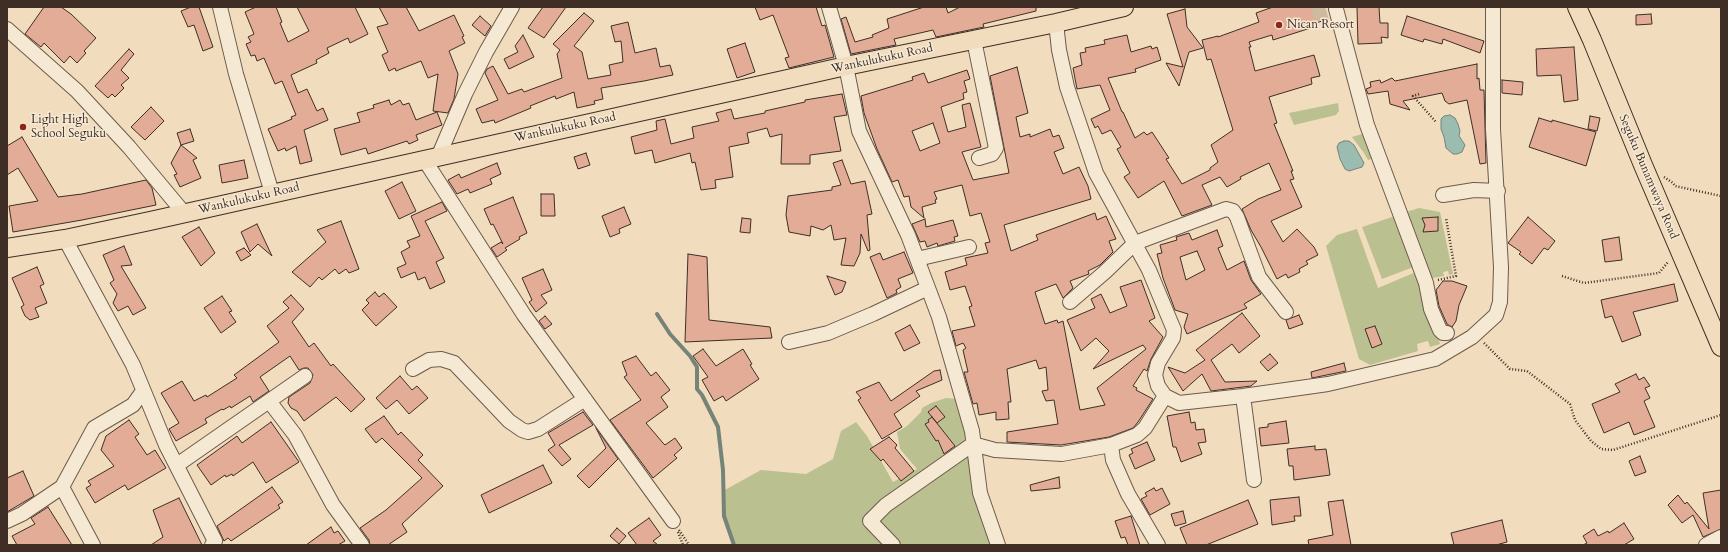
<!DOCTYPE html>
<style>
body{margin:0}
#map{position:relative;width:1728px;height:552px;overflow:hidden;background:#f1ddbd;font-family:Cardo,serif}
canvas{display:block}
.frame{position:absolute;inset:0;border:8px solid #3f2e26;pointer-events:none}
</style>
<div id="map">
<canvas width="1728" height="552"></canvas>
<div class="frame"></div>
</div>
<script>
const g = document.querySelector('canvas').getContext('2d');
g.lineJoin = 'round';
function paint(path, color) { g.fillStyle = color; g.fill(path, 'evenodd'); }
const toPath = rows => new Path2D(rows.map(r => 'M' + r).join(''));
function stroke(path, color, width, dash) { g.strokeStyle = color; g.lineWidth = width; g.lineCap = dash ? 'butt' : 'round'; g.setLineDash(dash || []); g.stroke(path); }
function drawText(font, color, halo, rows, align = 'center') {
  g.font = font + ' Cardo,serif'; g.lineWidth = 3; g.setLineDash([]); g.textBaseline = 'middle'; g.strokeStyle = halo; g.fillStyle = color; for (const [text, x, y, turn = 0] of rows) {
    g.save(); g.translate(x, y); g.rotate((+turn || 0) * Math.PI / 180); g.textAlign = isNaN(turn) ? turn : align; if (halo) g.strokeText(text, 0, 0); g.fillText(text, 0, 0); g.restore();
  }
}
const green = toPath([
 [1338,103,1339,111,1336,115,1294,125,1289,113],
 [1365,133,1374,158,1368,160,1364,153,1352,137],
 [1419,208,1440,212,1453,274,1449,275,1448,271,1443,272,1444,276,1426,279,1406,212],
 [1395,216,1416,266,1382,279,1362,227],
 [1357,229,1378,288,1416,272,1440,344,1430,347,1428,341,1417,344,1418,351,1370,365,1359,359,1326,246,1337,235],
 [946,398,956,399,962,416,974,494,994,545,734,545,724,516,723,491,761,470,806,474,833,459,841,431,856,422,867,436,893,482,917,469,900,449,897,432,907,426,921,412,922,408,931,403]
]);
const water = toPath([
 [1450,115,1455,118,1458,124,1460,131,1459,136,1465,145,1462,152,1457,154,1453,154,1446,148,1444,137,1441,129,1441,119,1444,116,1450,115],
 [1344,141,1349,141,1354,145,1364,163,1362,167,1349,171,1345,169,1340,159,1337,147,1339,143,1344,141]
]);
const stream = toPath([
 [657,314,670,334,690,356,697,367,697,389,702,395,718,427,723,470,724,516,734,545]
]);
const building = toPath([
 [44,7,61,7,71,14,96,38,84,51,86,53,77,63,70,56,64,63,44,43,41,47,25,34,44,7],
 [191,7,199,7,213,47,203,51,194,25,188,27,181,11,191,7],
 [256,7,276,7,282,22,280,23,288,42,309,31,297,7,355,7,368,34,350,43,348,38,327,48,329,53,316,60,317,63,291,75,298,93,307,89,317,111,323,108,328,120,304,130,312,161,300,164,296,146,286,151,285,148,278,151,268,129,292,119,291,117,296,115,282,81,275,84,264,58,257,61,255,55,251,56,246,44,251,42,248,37,254,34,245,12,256,7],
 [379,7,406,7,419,31,454,15,464,36,462,37,465,43,449,51,458,74,454,99,448,113,433,111,438,74,428,78,421,61,396,71,395,68,389,71,382,55,388,52,377,27,388,24,379,7],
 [543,7,566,7,544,38,528,28,543,7],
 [755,7,816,7,822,26,825,25,834,57,789,68,785,58,789,57,773,15,760,20,755,7],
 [924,7,946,7,948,13,960,7,1036,7,1036,11,983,24,984,27,936,37,933,30,894,39,896,45,851,54,841,19,846,17,855,42,873,37,872,35,889,28,887,19,924,7],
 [1273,7,1322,7,1325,20,1316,23,1317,26,1273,40,1272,35,1249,42,1251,47,1249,47,1255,71,1314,55,1320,76,1311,78,1312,84,1269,97,1277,123,1274,124,1293,171,1291,171,1294,179,1290,180,1302,207,1271,221,1283,242,1297,229,1314,247,1318,255,1306,261,1308,264,1299,269,1300,272,1288,278,1286,274,1277,279,1261,247,1251,230,1242,209,1258,199,1281,190,1269,163,1240,177,1241,179,1227,187,1220,177,1202,185,1212,205,1182,216,1164,181,1138,198,1124,177,1130,173,1117,149,1121,147,1111,130,1102,134,1098,126,1095,128,1091,119,1110,110,1100,85,1077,89,1073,68,1082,65,1080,53,1086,52,1085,48,1105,44,1104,40,1127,35,1131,52,1151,46,1152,49,1157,47,1161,60,1135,69,1136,72,1108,78,1122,112,1123,112,1135,138,1144,132,1147,135,1152,132,1169,158,1166,159,1182,184,1210,170,1210,168,1218,162,1211,145,1233,130,1211,59,1207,60,1202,40,1218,36,1218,37,1259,22,1256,13,1273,7],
 [1357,7,1379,7,1380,23,1388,23,1388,38,1381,37,1382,43,1358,44,1357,7],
 [1185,9,1187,27,1203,48,1189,52,1179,86,1166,63,1183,67,1167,14,1185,9],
 [584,13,594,21,574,46,582,52,588,79,611,75,609,65,623,62,621,41,615,42,611,26,628,22,635,53,656,48,660,67,670,65,673,75,644,81,601,88,603,99,594,101,595,104,577,108,574,92,556,99,555,96,530,106,531,108,495,123,494,120,482,123,476,109,498,100,485,73,487,69,493,66,508,94,522,89,524,92,562,78,557,54,560,50,553,44,584,13],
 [1651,14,1652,24,1636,25,1636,15,1651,14],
 [480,16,491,26,485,36,472,25,480,16],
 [1407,16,1484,41,1480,53,1443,39,1442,44,1424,39,1423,42,1401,35,1407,16],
 [523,35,534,57,509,69,504,59,518,52,515,46,523,35],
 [745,43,755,72,737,78,727,49,745,43],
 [1574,47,1578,100,1564,102,1561,75,1537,76,1536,49,1574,47],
 [129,49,134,54,121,70,129,78,121,85,124,88,115,97,112,94,108,98,95,86,129,49],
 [1477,64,1477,79,1479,78,1480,90,1484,90,1486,163,1480,164,1467,100,1449,104,1445,101,1442,93,1403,101,1410,110,1390,104,1388,91,1368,94,1366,89,1371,87,1370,82,1380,80,1381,83,1392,78,1395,81,1477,64],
 [1017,67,1028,113,1016,117,1020,137,1030,134,1030,137,1050,129,1053,137,1059,135,1064,148,1054,152,1063,174,1079,167,1088,186,1091,199,1004,225,1011,251,1038,240,1036,235,1095,213,1097,220,1106,216,1116,239,1109,241,1113,252,1100,265,1088,271,1089,274,1070,281,1073,288,1063,298,1056,284,1035,292,1045,324,1057,320,1058,323,1063,321,1080,410,1105,405,1097,388,1146,349,1143,345,1093,369,1109,351,1096,338,1081,351,1067,320,1095,308,1091,299,1101,294,1110,313,1127,306,1120,287,1141,280,1155,318,1149,321,1163,337,1151,359,1147,371,1144,369,1133,386,1137,388,1136,390,1153,399,1138,422,1133,428,1109,437,1061,445,1007,442,1007,432,1058,424,1054,400,1046,401,1042,391,1048,390,1046,367,1039,369,1036,360,1007,369,1011,402,1008,402,1009,419,996,420,996,412,979,415,977,403,973,404,964,372,968,372,963,350,966,348,963,343,956,346,952,331,975,326,969,307,972,306,965,286,950,290,945,272,967,265,965,258,988,253,985,243,990,242,981,213,970,216,962,185,934,192,937,199,935,200,936,203,922,207,924,218,911,207,909,196,904,197,898,180,892,182,877,149,864,113,861,96,913,80,912,77,924,73,928,83,967,70,970,79,964,81,967,92,963,93,964,99,941,107,948,132,966,127,962,105,970,103,981,147,962,152,973,180,1009,173,990,76,1017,67],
 [933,123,940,143,920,151,912,131,933,123],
 [1502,80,1523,82,1522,95,1502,93,1502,80],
 [842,94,847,115,834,117,841,151,810,155,810,164,781,164,782,134,770,137,767,128,747,133,749,143,729,147,733,177,715,180,716,188,701,190,695,162,692,163,690,153,655,163,652,150,635,154,631,137,657,130,656,121,665,119,671,144,694,138,692,127,719,121,716,113,731,109,734,119,765,113,765,111,805,102,805,100,842,94],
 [389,100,391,105,400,100,403,105,409,103,416,120,437,112,442,125,416,135,418,140,409,144,407,141,368,154,366,148,341,155,334,129,360,122,357,113,374,108,373,105,389,100],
 [151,107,164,121,145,140,131,127,151,107],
 [1590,116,1600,118,1597,131,1588,129,1590,116],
 [1539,118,1552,122,1552,120,1596,132,1586,166,1529,147,1539,118],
 [190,129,194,141,181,145,177,133,190,129],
 [22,137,58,197,82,194,146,180,152,188,156,205,82,220,13,232,9,206,38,201,18,168,7,175,7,146,22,137],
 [181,145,197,158,193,160,201,178,180,187,174,175,177,174,171,163,181,145],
 [586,153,590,165,578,169,574,157,586,153],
 [244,160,248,178,222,183,219,165,244,160],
 [842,160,851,184,865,181,872,214,867,215,870,250,868,251,861,234,860,253,854,266,841,265,846,238,834,240,831,225,823,230,811,226,810,236,789,232,786,215,788,196,832,190,832,187,841,185,833,163,842,160],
 [497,163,501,174,490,179,492,184,470,193,468,189,457,194,448,180,459,174,461,178,497,163],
 [402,182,416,211,399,219,385,191,402,182],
 [541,194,554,194,555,216,541,216,541,194],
 [513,197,527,233,519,237,520,239,505,248,507,250,497,257,491,248,501,242,503,244,493,224,491,225,484,209,513,197],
 [442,202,447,211,425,221,444,258,436,262,445,282,430,289,425,277,418,280,415,272,401,278,397,268,406,264,401,252,410,247,407,241,420,236,411,216,442,202],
 [624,207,631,224,619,229,620,233,610,237,602,216,624,207],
 [1438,217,1438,231,1423,232,1425,225,1422,218,1438,217],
 [1528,217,1555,241,1548,250,1544,248,1532,264,1519,254,1521,252,1508,243,1528,217],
 [742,218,751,219,750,233,740,232,742,218],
 [925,219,926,227,953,220,958,236,954,237,955,241,938,246,937,243,927,247,925,241,920,242,912,224,925,219],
 [341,221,359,269,349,273,346,269,339,274,335,269,322,280,319,277,310,287,292,272,326,242,317,230,341,221],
 [257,224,272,256,258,244,250,252,241,232,257,224],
 [199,227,215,253,201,266,182,237,199,227],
 [1217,230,1223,246,1218,248,1227,270,1244,261,1251,280,1261,294,1244,304,1247,308,1187,334,1184,327,1188,314,1175,310,1163,278,1157,254,1162,253,1160,245,1177,240,1176,237,1189,233,1192,240,1217,230],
 [1197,251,1205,270,1186,280,1180,257,1197,251],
 [1619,237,1622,260,1605,262,1602,240,1619,237],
 [124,246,132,265,121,266,146,308,133,315,128,306,118,311,113,303,117,294,110,283,114,280,103,255,124,246],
 [244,248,251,255,241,261,236,252,244,248],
 [904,252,913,273,898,279,901,287,896,290,897,293,887,298,870,257,880,253,883,260,904,252],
 [688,254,707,257,709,320,770,327,772,338,685,342,688,254],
 [37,267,44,284,40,286,47,303,35,308,39,317,30,320,25,316,21,307,24,305,12,278,37,267],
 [543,269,552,290,541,295,547,303,536,312,529,302,532,300,522,278,543,269],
 [827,276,846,282,842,292,835,295,827,276],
 [1443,281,1452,281,1467,286,1459,305,1456,321,1452,327,1447,324,1439,306,1436,290,1443,281],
 [1674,284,1678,301,1633,312,1641,335,1622,342,1612,316,1605,318,1601,300,1674,284],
 [375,292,379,297,384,293,397,307,376,326,362,310,369,303,366,300,375,292],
 [291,295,304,309,292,322,309,347,314,343,331,366,333,364,365,399,351,412,336,397,304,421,297,411,291,408,288,403,289,397,310,383,313,375,308,368,304,368,299,370,290,356,260,377,269,391,253,402,250,396,231,408,230,406,223,410,222,409,205,419,207,423,176,441,169,429,179,423,161,393,182,381,194,401,206,395,207,397,237,378,234,375,279,342,267,326,289,308,283,302,291,295],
 [222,296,232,311,229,312,236,322,221,333,204,308,222,296],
 [1242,313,1260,336,1239,353,1232,344,1211,360,1225,382,1257,381,1251,386,1211,391,1202,374,1183,391,1168,367,1185,373,1205,360,1196,350,1242,313],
 [1299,315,1303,324,1289,329,1286,320,1299,315],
 [545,316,552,324,545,329,539,321,545,316],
 [910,325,920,343,904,351,895,333,910,325],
 [1375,326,1382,344,1372,348,1365,329,1375,326],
 [703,349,716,366,743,349,752,364,750,365,759,379,726,401,723,396,714,401,702,380,708,377,693,356,703,349],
 [1270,354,1278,363,1268,371,1260,362,1270,354],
 [636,356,651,376,656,372,670,390,661,397,668,407,646,423,663,443,665,445,675,438,682,448,674,455,677,458,653,478,610,420,641,400,624,377,627,375,622,362,636,356],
 [1344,363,1346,371,1312,378,1311,372,1344,363],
 [940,370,942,380,916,391,920,396,894,414,902,427,882,439,858,400,861,398,856,392,879,382,891,401,934,371,940,370],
 [1636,374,1639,380,1644,377,1650,386,1645,388,1650,398,1644,401,1655,427,1634,435,1629,422,1604,433,1592,404,1620,392,1615,384,1636,374],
 [400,376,412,390,417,386,428,398,409,414,397,400,386,409,376,398,400,376],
 [936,406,945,417,937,423,928,412,936,406],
 [583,412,593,425,559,445,571,459,562,466,548,450,555,445,548,433,583,412],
 [1189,412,1191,423,1195,422,1196,430,1204,429,1206,442,1198,443,1202,454,1181,462,1176,447,1173,447,1167,416,1189,412],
 [384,416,398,435,401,432,423,455,418,460,443,486,402,524,407,532,388,545,370,545,369,540,360,528,386,510,422,478,382,438,376,443,365,429,384,416],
 [932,417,955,446,944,454,938,440,936,441,925,424,929,422,928,420,932,417],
 [129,420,139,434,135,437,147,455,155,450,166,468,128,490,125,485,95,503,86,488,91,485,88,481,114,466,101,450,106,436,129,420],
 [1286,421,1289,443,1261,446,1259,428,1268,427,1268,424,1286,421],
 [271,422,299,462,266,483,253,462,233,476,232,474,226,477,225,475,211,485,197,465,237,436,242,443,271,422],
 [596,428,618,459,589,488,577,476,606,448,596,428],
 [889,437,897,445,895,448,914,471,901,481,883,459,881,461,870,449,889,437],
 [1147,442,1155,460,1135,469,1129,455,1133,453,1131,449,1147,442],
 [1315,446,1315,450,1326,449,1330,475,1294,480,1293,466,1289,466,1287,449,1315,446],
 [1640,456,1646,472,1635,476,1629,461,1640,456],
 [543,465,552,483,489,513,481,495,543,465],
 [23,471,34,496,7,512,7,478,23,471],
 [1059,477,1060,488,1031,491,1030,485,1059,477],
 [272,487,283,502,278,505,280,508,231,541,228,538,224,541,217,526,272,487],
 [1154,488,1156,491,1162,488,1170,504,1150,515,1141,499,1147,496,1145,493,1154,488],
 [1721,490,1721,529,1703,537,1693,515,1682,523,1668,505,1678,495,1685,504,1687,502,1709,529,1703,493,1721,490],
 [1299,497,1301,516,1294,516,1295,521,1272,525,1270,500,1299,497],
 [179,498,202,545,151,545,163,537,153,510,179,498],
 [1248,500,1258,524,1206,545,1187,545,1180,528,1248,500],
 [1343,500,1351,545,1309,545,1308,540,1333,535,1328,502,1343,500],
 [48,507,72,545,17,545,12,536,35,524,31,518,48,507],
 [1183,511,1186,523,1175,526,1171,514,1183,511],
 [1131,516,1140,545,1128,545,1125,537,1121,538,1115,521,1131,516],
 [649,518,661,535,653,541,658,545,637,545,628,533,649,518],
 [1502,520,1507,542,1496,545,1454,545,1451,533,1502,520],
 [1624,523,1634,539,1624,545,1583,545,1587,543,1583,536,1594,529,1598,536,1608,531,1609,533,1624,523],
 [331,527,334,533,338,531,345,541,338,545,306,545,331,527],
 [617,528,626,536,619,544,610,536,617,528]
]);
const minorTunnel = toPath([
 [1318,7,1322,21]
]);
const path = toPath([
 [1419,94,1413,96,1436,122],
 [1664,177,1673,183,1675,186,1721,196],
 [1562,276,1584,283,1659,273,1668,262],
 [1438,280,1456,276,1446,218],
 [1484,343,1510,369,1527,371,1570,404,1575,420,1591,441,1601,449,1613,450,1721,415],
 [679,530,689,545],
 [678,532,683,545]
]);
const minor = toPath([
 [220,7,236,74,272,193],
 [829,7,846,66,859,131,908,235,939,317,972,431,980,493,998,545],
 [1336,9,1367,125,1426,283,1431,309,1440,330,1443,333,1447,333],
 [1056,23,1059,50,1067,87,1096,173,1149,270,1174,330,1173,338,1158,363,1155,375,1158,386,1165,396,1179,403,1243,396,1328,384,1435,359,1472,337,1496,315,1500,302,1501,267,1493,129,1493,7],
 [7,29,77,91,129,147,184,213],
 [974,40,996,148,992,154,979,158],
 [439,155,465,94,486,52,512,7],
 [424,159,524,315,673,521],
 [1443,195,1474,190,1498,191],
 [65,239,133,365,166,445,215,541,212,545],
 [917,259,969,247],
 [1070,302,1105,272,1135,243,1226,209,1233,211,1237,217,1259,277,1286,312],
 [789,342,828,333,873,314,928,288],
 [413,369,429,360,441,359,454,363,509,421,522,430,528,432,538,429,585,399],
 [1243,396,1254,480],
 [269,401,295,435,333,505,362,545],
 [177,465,305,376],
 [62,487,93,545],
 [7,521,22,514,62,487,94,428,133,405,143,391],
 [893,545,870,521,886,505,973,444,995,450,1062,454,1111,445],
 [1158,545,1128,494,1113,460,1111,445,1137,435,1145,428,1165,396],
 [1706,545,1721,537]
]);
const major = toPath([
 [1577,7,1592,40,1643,165,1721,347],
 [7,248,65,239,150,221,846,66,1056,23,1124,7]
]);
const markers = [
 [1279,25,4,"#8f2418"],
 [23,127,4,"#8f2418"]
];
const poiNames = [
 ["Nican Resort",1287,25],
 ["Light High",31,120],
 ["School Seguku",31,134]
];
const streetNames = [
 ["Wankulukuku Road",882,59,-12],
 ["Wankulukuku Road",565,128,-12],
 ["Seguku Bunamwaya Road",1648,177,67],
 ["Wankulukuku Road",249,199,-13]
];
paint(green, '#bbc090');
paint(water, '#9bbcb0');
stroke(water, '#768379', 1);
stroke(stream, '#768379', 4);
paint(building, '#e2ac97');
stroke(building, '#3f2e26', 1);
stroke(minorTunnel, '#cdba9f', 14, [14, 7]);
stroke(minor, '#6c5a4c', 16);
stroke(major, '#3f2e26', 20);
stroke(path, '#3f2e26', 2.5, [1, 2]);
stroke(minor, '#f6e9d4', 14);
stroke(major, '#f1ddbd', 18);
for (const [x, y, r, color] of markers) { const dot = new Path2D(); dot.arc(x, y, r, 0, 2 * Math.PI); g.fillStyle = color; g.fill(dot); stroke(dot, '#f6e9d4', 1.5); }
drawText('12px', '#3f2e26', '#f6e9d4', poiNames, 'left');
drawText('12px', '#3f2e26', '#f6e9d4', streetNames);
</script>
